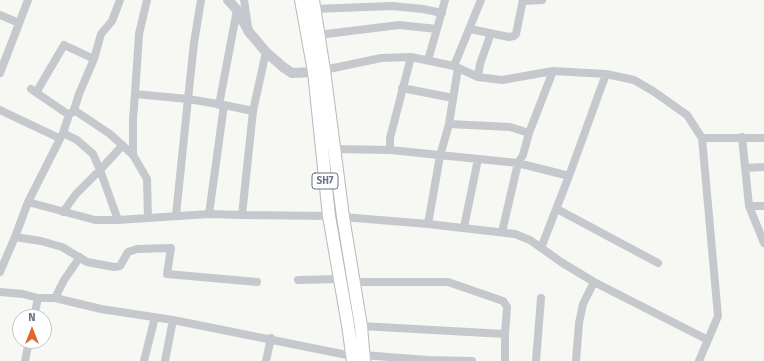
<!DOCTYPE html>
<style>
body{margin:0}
#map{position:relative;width:764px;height:361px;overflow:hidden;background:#f7f7f4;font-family:"Fira Sans",sans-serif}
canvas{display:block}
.north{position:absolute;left:12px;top:309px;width:40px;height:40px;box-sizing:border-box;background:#fff;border:1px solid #c2c8ce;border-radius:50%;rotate:0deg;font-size:11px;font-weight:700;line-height:16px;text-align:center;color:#677585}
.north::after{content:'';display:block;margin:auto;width:14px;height:18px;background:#e0662b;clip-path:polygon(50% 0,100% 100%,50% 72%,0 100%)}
</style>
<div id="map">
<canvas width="764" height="361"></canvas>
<div class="north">N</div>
</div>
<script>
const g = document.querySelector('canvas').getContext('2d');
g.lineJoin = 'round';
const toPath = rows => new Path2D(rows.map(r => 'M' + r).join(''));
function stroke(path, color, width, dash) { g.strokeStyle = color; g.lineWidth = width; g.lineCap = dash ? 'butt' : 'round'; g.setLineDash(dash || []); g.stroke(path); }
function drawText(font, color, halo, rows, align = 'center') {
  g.font = font + ' "Fira Sans",sans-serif'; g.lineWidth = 4; g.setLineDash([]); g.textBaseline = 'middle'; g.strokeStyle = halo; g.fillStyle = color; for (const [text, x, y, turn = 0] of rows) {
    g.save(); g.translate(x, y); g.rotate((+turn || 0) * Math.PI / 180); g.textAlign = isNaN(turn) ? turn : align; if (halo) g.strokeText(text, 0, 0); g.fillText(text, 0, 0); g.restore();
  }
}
const minor = toPath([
 [147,0,139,34,135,94,188,99,194,43,201,0],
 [244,0,248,27],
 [523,1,542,0],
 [314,9,392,6,423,9,442,13],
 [0,15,19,23],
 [437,29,445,0],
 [470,29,509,37,514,36,516,34,523,0],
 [318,35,399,25,437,29,428,60],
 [454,66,481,0],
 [324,70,381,58,411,57,454,66,478,77,502,80,553,71,606,74,634,80,653,91,687,115,702,138],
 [0,73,28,0],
 [478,77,480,64,491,33],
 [402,88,453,98],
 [31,89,69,115],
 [37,91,64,45,94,59],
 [219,105,237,10],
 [0,110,59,138],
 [74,110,110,134,133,155,147,179,148,218],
 [449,124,510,127,529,133],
 [63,133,77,140,93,154,100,170,118,220],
 [742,137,749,206,764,243],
 [334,149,390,150,518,163,569,176],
 [390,150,390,138,411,57],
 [133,155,133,119,135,94],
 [746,168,764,167],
 [28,202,95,220,118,220,209,214,242,215,253,111,266,52],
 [749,206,764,206],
 [557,209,658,263],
 [63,212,76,194,100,170,122,146],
 [209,214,224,105,253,111],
 [176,215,188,99,224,105],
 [242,215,329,216],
 [343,217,428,224,515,234,530,240,561,262,594,282],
 [428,224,440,156,449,124,458,68],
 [464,227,478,159],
 [502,232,518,163,523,155,529,133,553,71],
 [15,237,41,241,62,247,87,262,114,267,120,266,128,252,137,249,171,248,167,274,257,282],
 [541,248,569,176,606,74],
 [0,272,15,237,28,202,63,133,69,115,74,110,79,94,94,59,101,34,112,21,120,0],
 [298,280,340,279],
 [354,282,448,282,503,301,507,307,505,334,361,326],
 [0,292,23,294,38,298,55,298,101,309,173,320,352,356],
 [55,298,64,280,80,257],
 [34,317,38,298],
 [363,355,427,360,472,361],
 [25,361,29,341],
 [144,361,155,317],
 [165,361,173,320],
 [266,361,271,338],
 [505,361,505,334],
 [536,361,541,298],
 [576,361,579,323,583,304,594,282,708,340],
 [699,361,718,316,702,138,764,138]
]);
const tertiary = toPath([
 [228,0,237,10,249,32,266,52,283,67,292,73,314,72]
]);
const primary = toPath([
 [301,0,314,72,329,216,348,325,353,361],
 [313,0,324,70,343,217,361,326,364,361]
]);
const shields = [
 [325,181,26]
];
const shieldNames = [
 ["SH7",325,181]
];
stroke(primary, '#b6babe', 14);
stroke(minor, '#c5c8cc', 8);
stroke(tertiary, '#c5c8cc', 10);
stroke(primary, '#fff', 12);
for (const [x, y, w] of shields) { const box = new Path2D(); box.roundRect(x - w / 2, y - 8, w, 16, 3); g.fillStyle = '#fff'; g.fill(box); stroke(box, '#677585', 1); }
drawText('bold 10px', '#677585', null, shieldNames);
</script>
